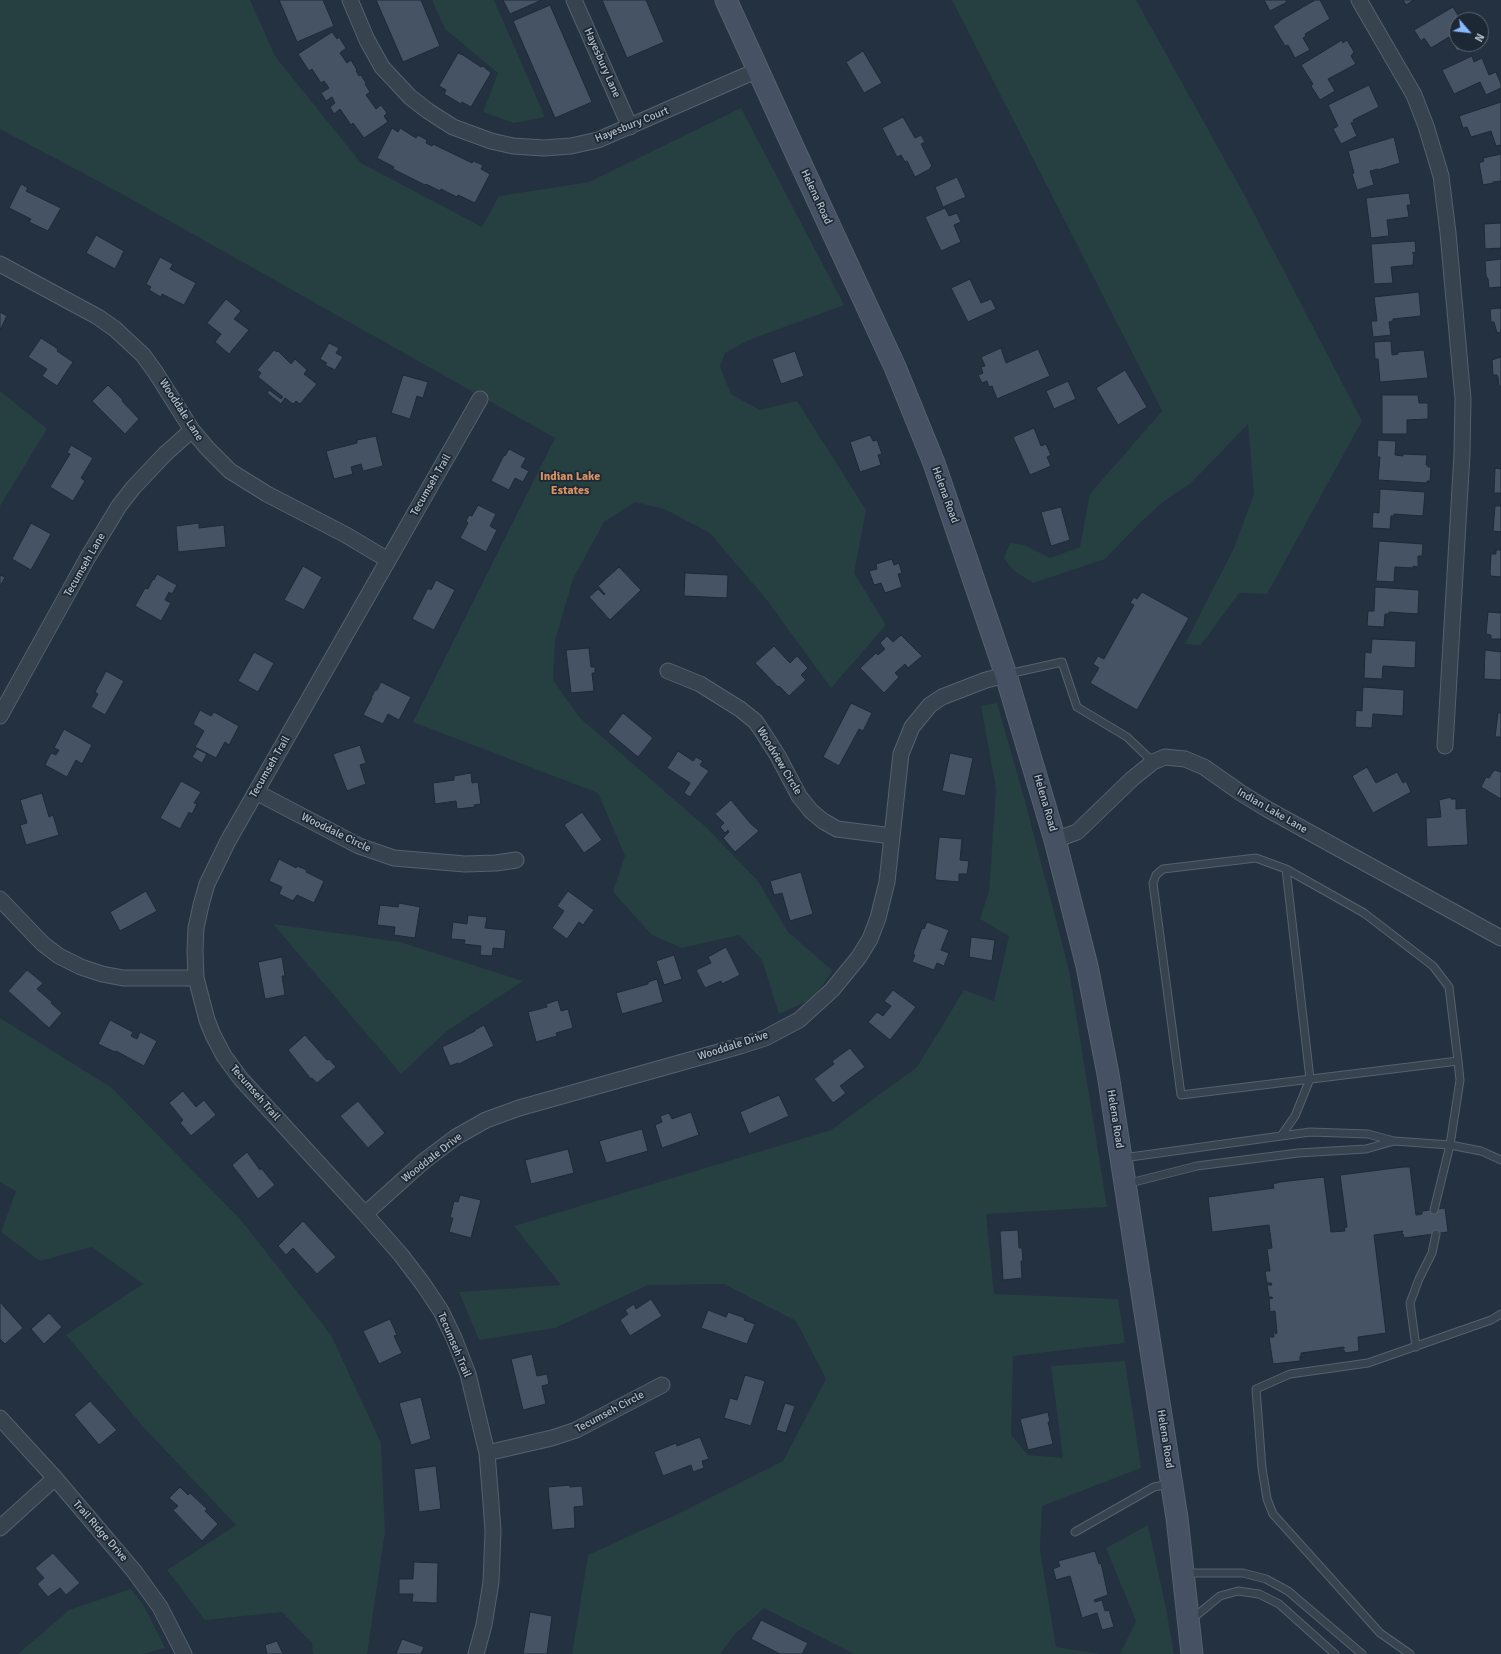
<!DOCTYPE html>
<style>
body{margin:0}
#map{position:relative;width:1501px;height:1654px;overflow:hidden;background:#243140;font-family:Signika,sans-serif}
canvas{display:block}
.north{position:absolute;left:1449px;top:12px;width:40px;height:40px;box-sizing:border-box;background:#1d2835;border:1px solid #596471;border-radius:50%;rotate:118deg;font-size:11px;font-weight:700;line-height:16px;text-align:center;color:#b4becb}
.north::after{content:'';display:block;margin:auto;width:14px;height:18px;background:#88b8fc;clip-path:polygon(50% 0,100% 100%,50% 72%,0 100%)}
</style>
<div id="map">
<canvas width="1501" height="1654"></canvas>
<div class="north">N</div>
</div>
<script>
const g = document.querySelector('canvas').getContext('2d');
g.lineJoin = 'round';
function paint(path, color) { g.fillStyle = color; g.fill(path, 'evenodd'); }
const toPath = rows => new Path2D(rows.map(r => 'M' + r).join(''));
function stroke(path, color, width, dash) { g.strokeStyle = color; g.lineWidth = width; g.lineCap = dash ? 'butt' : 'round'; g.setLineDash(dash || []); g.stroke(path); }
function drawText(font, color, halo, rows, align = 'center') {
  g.font = font + ' Signika,sans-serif'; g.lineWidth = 3.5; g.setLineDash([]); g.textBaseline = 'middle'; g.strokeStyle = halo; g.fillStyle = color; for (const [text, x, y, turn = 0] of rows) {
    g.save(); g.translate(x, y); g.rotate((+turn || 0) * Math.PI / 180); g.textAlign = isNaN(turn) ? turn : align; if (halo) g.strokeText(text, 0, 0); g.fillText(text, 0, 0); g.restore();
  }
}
const green = toPath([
 [0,0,250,0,275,56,361,163,482,227,499,196,589,182,741,108,844,305,749,340,725,353,720,366,731,394,760,410,797,401,866,510,854,573,886,625,831,688,766,599,710,533,664,509,635,502,604,522,573,579,555,641,553,680,579,717,707,828,758,881,788,932,833,971,812,999,779,1014,762,960,739,935,682,948,652,935,613,892,625,856,598,793,413,722,555,438,111,188,0,129],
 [432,0,494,0,545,117,514,123,483,112,498,73,445,29],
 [952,0,1136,0,1246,198,1362,421,1267,594,1239,593,1201,645,1185,644,1234,548,1254,494,1248,424,1191,483,1164,501,1139,524,1105,559,1033,583,1013,570,1004,558,1010,543,1024,545,1050,558,1080,547,1090,494,1162,411],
 [0,391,47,429,0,506],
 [997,703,1025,801,1069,970,1107,1207,986,1214,994,1294,1118,1299,1125,1343,1013,1356,1011,1435,1028,1455,1063,1458,1051,1366,1125,1361,1141,1468,1042,1506,1040,1550,1056,1647,1100,1654,854,1654,764,1608,734,1635,720,1654,572,1654,588,1555,682,1512,783,1461,826,1379,796,1321,724,1284,648,1285,555,1328,479,1340,459,1292,561,1285,514,1226,831,1130,917,1067,964,990,994,1001,1009,936,980,919,989,891,996,789,981,706],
 [273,924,400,942,523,981,447,1031,401,1074],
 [0,1018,112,1088,241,1220,331,1335,381,1443,385,1532,367,1654,313,1654,312,1643,282,1612,205,1620,167,1570,236,1525,146,1430,66,1335,143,1284,92,1247,40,1261,1,1232,16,1191,0,1182],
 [1148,1525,1166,1608,1174,1654,1120,1654,1136,1621,1106,1548],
 [131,1589,144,1606,165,1648,143,1654,18,1654,69,1610]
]);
const building = toPath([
 [279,0,323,0,334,26,297,42,279,0],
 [376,0,421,0,440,46,403,62,376,0],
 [503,0,542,0,510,14,503,0],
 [602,0,646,0,664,42,627,58,602,0],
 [1264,0,1285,0,1287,2,1270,11,1264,0],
 [1315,0,1320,0,1330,19,1305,34,1306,36,1303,38,1310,50,1295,58,1288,45,1285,46,1273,26,1279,22,1279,21,1315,0],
 [1403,0,1414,0,1406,5,1403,0],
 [550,5,592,102,555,118,513,21,550,5],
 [1453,7,1461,20,1457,20,1457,44,1469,44,1457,51,1449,37,1431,48,1424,38,1421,41,1414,30,1453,7],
 [332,32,337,39,339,37,346,48,340,53,347,63,351,60,357,70,356,71,359,76,361,75,366,83,365,84,370,92,366,95,376,109,381,105,387,113,384,116,388,122,364,138,353,123,351,125,340,109,334,114,330,107,335,103,332,97,326,101,321,93,329,88,324,81,321,83,312,69,309,71,298,54,332,32],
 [1342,40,1343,43,1347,40,1354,52,1351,56,1356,64,1328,79,1335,91,1320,100,1311,86,1313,84,1301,65,1342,40],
 [863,51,882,83,864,93,846,62,863,51],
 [458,53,463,55,481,67,483,66,491,73,471,107,462,102,461,104,444,94,446,90,439,86,458,53],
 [1472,56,1474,62,1482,58,1489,75,1496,72,1501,84,1501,88,1486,95,1480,82,1454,94,1442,70,1472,56],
 [1369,85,1379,107,1353,120,1354,122,1351,123,1357,136,1341,144,1333,129,1338,126,1328,105,1369,85],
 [1501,102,1501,145,1496,146,1491,131,1471,137,1467,127,1463,128,1459,116,1501,102],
 [903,117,915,138,921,135,925,142,921,144,932,166,930,168,930,169,915,177,907,161,905,162,901,155,897,157,882,128,903,117],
 [392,128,398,132,400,128,416,138,418,135,427,140,426,143,432,146,433,144,472,163,473,161,483,165,481,169,490,174,475,203,458,195,457,197,441,189,440,191,426,184,425,185,393,169,394,167,377,158,392,128],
 [1394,137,1400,163,1378,170,1378,169,1370,171,1374,185,1357,190,1352,174,1354,173,1348,151,1394,137],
 [1501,154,1501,181,1493,182,1493,183,1483,185,1479,163,1484,161,1483,158,1501,154],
 [957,177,966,197,943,207,935,187,957,177],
 [21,184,28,188,26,191,61,208,48,231,29,222,31,219,9,208,21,184],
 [1409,193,1411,205,1407,205,1409,217,1387,220,1389,236,1371,238,1366,198,1409,193],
 [945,208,949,216,957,213,961,222,954,225,961,242,941,251,925,217,945,208],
 [1501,223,1501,248,1485,249,1484,224,1501,223],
 [96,235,124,251,115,269,86,253,96,235],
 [1415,241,1416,252,1412,253,1414,253,1413,265,1391,267,1393,283,1374,284,1371,244,1415,241],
 [160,257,173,264,170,269,196,283,184,305,162,294,161,297,149,290,151,287,146,284,160,257],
 [1501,259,1501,287,1489,288,1488,279,1486,276,1485,261,1501,259],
 [970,279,981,303,991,299,996,309,968,322,951,288,970,279],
 [1419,292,1421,316,1393,319,1393,321,1389,322,1391,335,1373,337,1371,321,1377,321,1374,297,1419,292],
 [226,299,241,311,234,319,249,330,229,354,215,342,221,334,207,323,226,299],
 [1501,308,1501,332,1497,333,1494,322,1491,322,1490,309,1501,308],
 [0,312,7,316,0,330,0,312],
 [41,338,58,349,57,351,73,362,57,386,42,376,47,369,28,357,41,338],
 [1391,341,1392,355,1398,354,1398,352,1424,350,1428,378,1380,382,1378,359,1375,359,1374,342,1391,341],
 [329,343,339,348,336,353,343,357,335,370,325,365,327,363,320,359,329,343],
 [1001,348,1006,363,1038,349,1050,376,997,399,992,386,989,387,987,381,982,383,978,375,983,373,981,367,985,366,981,357,1001,348],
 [274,350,277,352,278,351,291,364,295,359,307,370,304,374,317,384,300,404,296,401,293,404,285,398,281,404,267,393,269,390,281,399,283,397,258,377,261,373,257,370,274,350],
 [795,351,804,376,781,384,772,359,795,351],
 [1501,357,1501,386,1499,386,1498,377,1497,375,1493,375,1492,360,1501,357],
 [1125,370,1147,407,1118,425,1096,388,1125,370],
 [403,375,428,382,423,398,417,396,410,419,391,413,403,375],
 [1068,381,1076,399,1054,409,1046,391,1068,381],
 [108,385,123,400,122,401,139,419,125,434,92,401,108,385],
 [1382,395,1418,395,1419,403,1428,403,1428,419,1407,420,1407,434,1382,434,1382,395],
 [1034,428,1041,446,1046,444,1051,455,1047,457,1051,466,1030,475,1013,437,1034,428],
 [870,435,873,441,877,440,882,454,878,455,881,465,860,472,850,442,870,435],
 [376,436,383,466,363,471,361,464,351,467,353,474,334,479,326,451,357,443,357,440,376,436],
 [1378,440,1396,441,1395,455,1403,456,1403,454,1427,455,1426,465,1428,465,1428,467,1431,467,1430,481,1427,481,1427,483,1378,480,1380,457,1377,457,1378,440],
 [71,445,93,458,81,478,85,481,73,501,50,487,70,454,67,453,71,445],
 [509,449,526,458,521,467,529,471,523,482,515,478,509,490,491,481,504,455,505,456,509,449],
 [1495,468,1501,469,1501,493,1494,493,1495,468],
 [1380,489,1425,492,1423,516,1394,514,1394,516,1391,516,1390,529,1372,528,1373,512,1379,513,1380,489],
 [478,505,496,514,490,526,497,530,486,552,460,538,468,523,466,521,469,515,472,516,478,505],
 [1495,506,1501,506,1501,532,1493,531,1495,506],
 [1061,507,1070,540,1051,546,1041,512,1061,507],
 [31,523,51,534,31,570,12,559,31,523],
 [199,523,199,528,224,525,226,547,178,552,176,526,199,523],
 [1379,541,1423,544,1422,556,1418,556,1418,567,1413,566,1413,568,1395,567,1394,582,1376,581,1379,541],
 [1496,550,1501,550,1501,577,1491,576,1490,573,1491,554,1496,554,1496,550],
 [892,559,894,565,899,563,902,573,898,574,902,587,885,593,881,583,874,585,869,571,877,569,876,564,892,559],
 [303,566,322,577,304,610,284,600,303,566],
 [619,567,641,590,610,620,589,597,598,589,604,595,605,594,598,586,619,567],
 [685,573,728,575,727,598,684,596,685,573],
 [157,574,177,585,172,594,169,592,165,600,171,603,161,621,135,606,145,588,148,589,153,579,154,580,157,574],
 [0,575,5,577,0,587,0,575],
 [436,580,455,590,434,630,412,619,428,588,431,590,436,580],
 [1375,587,1419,590,1418,614,1389,612,1389,614,1385,614,1384,627,1367,626,1368,611,1374,611,1375,587],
 [1142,592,1189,618,1137,710,1090,683,1099,668,1093,664,1098,656,1104,659,1134,605,1130,603,1134,597,1137,599,1142,592],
 [1488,612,1501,613,1501,639,1491,639,1491,635,1486,634,1488,612],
 [901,635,922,656,908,668,905,664,895,673,899,677,884,693,860,668,876,653,878,655,885,649,880,643,887,636,893,642,901,635],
 [1372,639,1416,641,1415,668,1383,666,1382,679,1364,678,1365,652,1371,653,1372,639],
 [774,646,790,663,797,656,808,668,801,675,806,680,789,696,779,686,778,687,755,663,774,646],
 [589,648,591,667,595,667,595,673,592,673,594,691,571,693,566,650,589,648],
 [1485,650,1501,652,1501,680,1484,679,1485,650],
 [254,652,274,663,258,692,238,681,254,652],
 [106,671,124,681,105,715,91,707,98,694,95,692,106,671],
 [381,682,411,697,399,720,388,714,383,724,363,715,372,698,371,698,375,690,377,690,381,682],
 [1363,687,1404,690,1403,716,1373,714,1372,728,1355,727,1356,710,1362,711,1363,687],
 [851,703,872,713,863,731,859,729,839,766,823,757,851,703],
 [200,710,211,716,214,712,239,726,229,745,225,742,216,758,195,747,204,731,193,724,200,710],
 [623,713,653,738,638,757,608,732,623,713],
 [1498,713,1501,713,1501,737,1495,737,1498,713],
 [64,729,92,745,82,764,76,760,67,777,45,765,51,753,56,755,59,750,54,748,64,729],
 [360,745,366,763,360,765,366,784,347,791,333,754,360,745],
 [197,749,207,754,202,763,192,757,197,749],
 [678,751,693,761,696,757,703,761,700,765,709,771,690,797,684,793,690,783,667,768,678,751],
 [950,753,973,758,965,796,942,791,950,753],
 [1367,767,1376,783,1397,772,1403,783,1406,781,1411,792,1373,813,1352,776,1367,767],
 [1494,770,1501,772,1501,799,1481,787,1486,777,1489,778,1494,770],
 [471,773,472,783,478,782,481,804,474,805,475,807,457,809,456,801,435,804,433,783,454,780,454,776,471,773],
 [181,781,201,792,194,803,197,804,192,814,189,812,180,829,160,818,181,781],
 [42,793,49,817,53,815,59,835,26,845,20,825,27,823,20,800,42,793],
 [1451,797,1451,799,1456,799,1456,809,1466,808,1468,845,1427,847,1426,818,1441,817,1439,800,1451,797],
 [731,800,750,823,759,831,735,852,723,838,729,832,728,830,725,833,720,827,724,823,715,814,731,800],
 [582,812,602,840,584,853,564,825,582,812],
 [939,837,962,839,960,860,969,861,967,874,959,874,959,882,936,880,935,878,939,837],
 [279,859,296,868,297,866,307,870,306,872,324,881,314,903,297,895,293,901,279,894,282,887,269,881,279,859],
 [801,872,813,914,790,921,782,893,774,895,770,881,801,872],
 [146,891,157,911,120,931,110,912,146,891],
 [568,891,594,910,583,925,579,922,567,939,552,928,564,911,557,906,568,891],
 [399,903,420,907,415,938,394,935,395,927,377,925,380,905,398,907,399,903],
 [468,915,487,917,485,928,506,930,504,949,493,948,492,956,480,955,481,946,464,944,465,940,451,939,453,922,467,924,468,915],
 [927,922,949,930,941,950,949,953,944,966,937,963,934,970,912,962,915,955,913,954,922,928,924,929,927,922],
 [971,937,995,940,992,961,969,957,971,937],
 [726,947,740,975,722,984,721,981,705,988,696,970,711,963,708,957,726,947],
 [674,955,682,979,664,985,656,961,674,955],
 [282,957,285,976,282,976,285,995,265,999,258,962,282,957],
 [27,970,43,983,37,989,52,1002,51,1003,62,1013,49,1028,8,991,27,970],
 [657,979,663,1002,622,1014,616,993,648,984,648,982,657,979],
 [893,990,916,1007,890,1040,868,1022,877,1012,883,1016,891,1006,884,1001,893,990],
 [558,1000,561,1011,568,1009,573,1028,556,1033,557,1036,536,1042,528,1012,547,1007,546,1004,558,1000],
 [110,1020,133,1032,131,1036,137,1039,140,1032,157,1041,144,1066,116,1051,115,1052,98,1044,110,1020],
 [484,1025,494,1046,459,1064,458,1063,450,1066,442,1047,475,1031,475,1030,484,1025],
 [305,1035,327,1060,329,1059,336,1067,317,1083,312,1078,311,1079,288,1050,305,1035],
 [850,1048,865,1067,840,1086,846,1093,833,1103,814,1079,834,1064,832,1061,850,1048],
 [183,1091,196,1107,204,1100,216,1115,191,1136,180,1123,183,1120,169,1103,183,1091],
 [779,1095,789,1116,749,1134,740,1112,779,1095],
 [358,1101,385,1133,368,1148,340,1116,358,1101],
 [691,1112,699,1135,662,1148,655,1125,662,1122,660,1116,669,1113,672,1119,691,1112],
 [642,1129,648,1151,606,1163,599,1141,642,1129],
 [568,1149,574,1173,531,1184,525,1160,568,1149],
 [247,1152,260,1170,261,1168,275,1185,258,1199,232,1165,247,1152],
 [1403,1167,1410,1167,1416,1215,1418,1215,1418,1212,1419,1215,1422,1214,1422,1211,1445,1208,1448,1232,1404,1238,1403,1234,1401,1234,1403,1231,1374,1235,1386,1333,1358,1337,1359,1351,1345,1353,1344,1350,1341,1351,1341,1349,1344,1349,1344,1347,1301,1353,1301,1355,1305,1354,1305,1356,1300,1356,1300,1361,1273,1364,1269,1337,1274,1337,1273,1331,1275,1331,1275,1334,1277,1333,1275,1311,1270,1312,1269,1299,1273,1298,1272,1297,1269,1297,1267,1285,1272,1285,1271,1283,1267,1283,1265,1271,1270,1271,1267,1249,1272,1248,1269,1225,1212,1232,1208,1197,1274,1188,1273,1184,1280,1182,1324,1177,1331,1232,1345,1231,1344,1228,1347,1227,1340,1175,1403,1167],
 [460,1195,481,1200,471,1238,449,1232,453,1218,450,1218,454,1201,458,1202,460,1195],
 [303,1221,336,1257,317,1274,293,1248,286,1255,278,1246,303,1221],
 [1018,1230,1019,1248,1022,1248,1023,1261,1021,1261,1022,1278,1003,1280,1000,1231,1018,1230],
 [651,1299,662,1316,630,1336,620,1320,628,1314,625,1310,634,1304,636,1309,651,1299],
 [0,1302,23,1328,5,1344,0,1339,0,1302],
 [708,1310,726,1317,728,1312,745,1318,744,1320,755,1324,747,1344,701,1328,708,1310],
 [49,1313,62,1327,44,1344,31,1329,49,1313],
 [390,1319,397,1335,394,1336,402,1353,379,1364,363,1331,390,1319],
 [532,1354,537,1376,547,1374,549,1384,542,1386,546,1404,523,1410,511,1359,532,1354],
 [745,1375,765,1381,751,1426,724,1418,730,1398,737,1400,745,1375],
 [421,1397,431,1439,411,1445,399,1403,421,1397],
 [90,1401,117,1430,99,1445,74,1415,90,1401],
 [785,1403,795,1406,786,1433,776,1430,785,1403],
 [1048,1412,1050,1422,1048,1422,1053,1444,1028,1450,1020,1419,1048,1412],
 [700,1437,709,1459,702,1461,704,1468,693,1472,691,1465,663,1476,654,1452,676,1443,677,1446,700,1437],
 [436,1466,441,1509,419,1512,414,1469,436,1466],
 [570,1485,570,1487,582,1486,584,1506,574,1507,575,1528,552,1530,548,1487,570,1485],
 [180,1487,188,1495,190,1493,207,1509,205,1511,218,1524,202,1541,173,1510,178,1506,169,1498,180,1487],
 [1095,1551,1099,1564,1101,1563,1108,1595,1094,1600,1095,1602,1102,1600,1105,1611,1109,1610,1114,1627,1102,1630,1097,1613,1082,1618,1070,1576,1056,1580,1053,1569,1060,1566,1058,1561,1095,1551],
 [53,1553,80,1583,66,1595,60,1588,48,1597,37,1584,44,1578,35,1568,53,1553],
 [414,1562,438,1563,437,1603,412,1602,413,1594,399,1594,399,1579,413,1579,414,1562],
 [530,1612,552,1616,547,1654,523,1654,530,1612],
 [761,1620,808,1643,802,1654,780,1654,751,1639,761,1620],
 [402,1639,424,1647,421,1654,396,1654,402,1639],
 [277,1641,283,1654,267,1654,265,1645,277,1641]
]);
const service = toPath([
 [1008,674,1062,662,1077,707,1127,737,1153,762],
 [1281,1136,1295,1116,1310,1079,1286,869],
 [1394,1141,1450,1145,1481,1151,1501,1160],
 [1123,1158,1310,1132,1368,1134,1394,1141,1366,1149,1298,1153,1197,1166,1126,1184],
 [1434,1210,1450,1145,1460,1080,1458,1061,1449,987,1433,966,1364,913,1286,869,1256,858,1163,869,1156,875,1153,883,1181,1095,1458,1061],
 [1416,1347,1410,1303,1419,1279,1432,1253,1436,1234],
 [1075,1532,1154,1487,1169,1484],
 [1185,1573,1243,1573,1266,1579,1288,1591,1362,1654],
 [1192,1619,1220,1596,1238,1591,1259,1594,1279,1604,1335,1654],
 [1410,1654,1380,1633,1273,1514,1267,1499,1262,1468,1256,1389,1290,1374,1368,1363,1491,1320,1501,1314]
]);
const minor = toPath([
 [350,0,367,40,382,67,410,97,428,111,453,127,491,141,513,146,544,148,571,146,598,140,758,70],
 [574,0,630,127],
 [1359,0,1414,95,1426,126,1441,176,1448,233,1463,399,1462,454,1445,746],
 [0,264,98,317,115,329,143,355,156,373,192,430,208,449,230,471,267,494,346,535,388,560],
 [668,671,700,684,740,709,755,721,760,728,778,756,799,796,811,811,823,821,837,829,892,836],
 [0,716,88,557,119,506,133,488,165,454,192,430],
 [256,792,359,846,394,858,465,864,496,863,516,860],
 [1055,840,1077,832,1132,779,1153,762,1165,757,1185,759,1204,767,1241,793,1267,809,1501,938],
 [0,899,43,944,59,956,81,967,102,974,123,978,196,978],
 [365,1214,424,1161,456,1137,486,1120,519,1108,740,1046,765,1038,799,1020,832,990,859,957,870,939,878,918,887,882,901,754,912,727,930,705,942,697,986,680,1006,675],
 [0,1418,55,1478,134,1571,160,1607,184,1654],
 [487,1453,552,1438,576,1430,662,1385],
 [0,1528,55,1478],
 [476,1654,484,1625,491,1582,493,1531,491,1503,487,1453,468,1374,454,1338,441,1311,423,1284,401,1255,365,1214,241,1079,224,1056,213,1035,207,1020,196,978,195,951,196,928,201,905,207,884,228,841,480,399]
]);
const secondary = toPath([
 [726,0,794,149,895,367,934,463,1006,675,1055,840,1087,966,1108,1074,1177,1518,1192,1654]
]);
const streetNames = [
 ["Hayesbury Lane",602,63,66],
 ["Hayesbury Court",632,125,-22],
 ["Helena Road",816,197,65],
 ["Wooddale Lane",181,410,57],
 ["Tecumseh Trail",431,485,-60],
 ["Helena Road",945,495,70],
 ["Tecumseh Lane",85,565,-60],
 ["Woodview Circle",779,761,59],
 ["Tecumseh Trail",270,767,-60],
 ["Helena Road",1045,803,74],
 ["Indian Lake Lane",1272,811,30],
 ["Wooddale Circle",336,833,26],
 ["Wooddale Drive",733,1046,-18],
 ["Tecumseh Trail",255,1093,49],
 ["Helena Road",1115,1119,81],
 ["Wooddale Drive",432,1158,-38],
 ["Tecumseh Trail",454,1345,67],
 ["Tecumseh Circle",610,1412,-28],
 ["Helena Road",1165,1439,81],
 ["Trail Ridge Drive",100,1531,49]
];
const neighbourhoodNames = [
 ["Indian Lake",570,477],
 ["Estates",570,491]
];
paint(green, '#263f41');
paint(building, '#455364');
stroke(building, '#1f2a37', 1);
stroke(service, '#56616e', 9);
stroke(minor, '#56616e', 17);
stroke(secondary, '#56616e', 23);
stroke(service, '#384350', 7);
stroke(minor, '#384350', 15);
stroke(secondary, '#465263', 21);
drawText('11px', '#b4becb', '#1d2835', streetNames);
drawText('bold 12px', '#d99260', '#1d2835', neighbourhoodNames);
</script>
